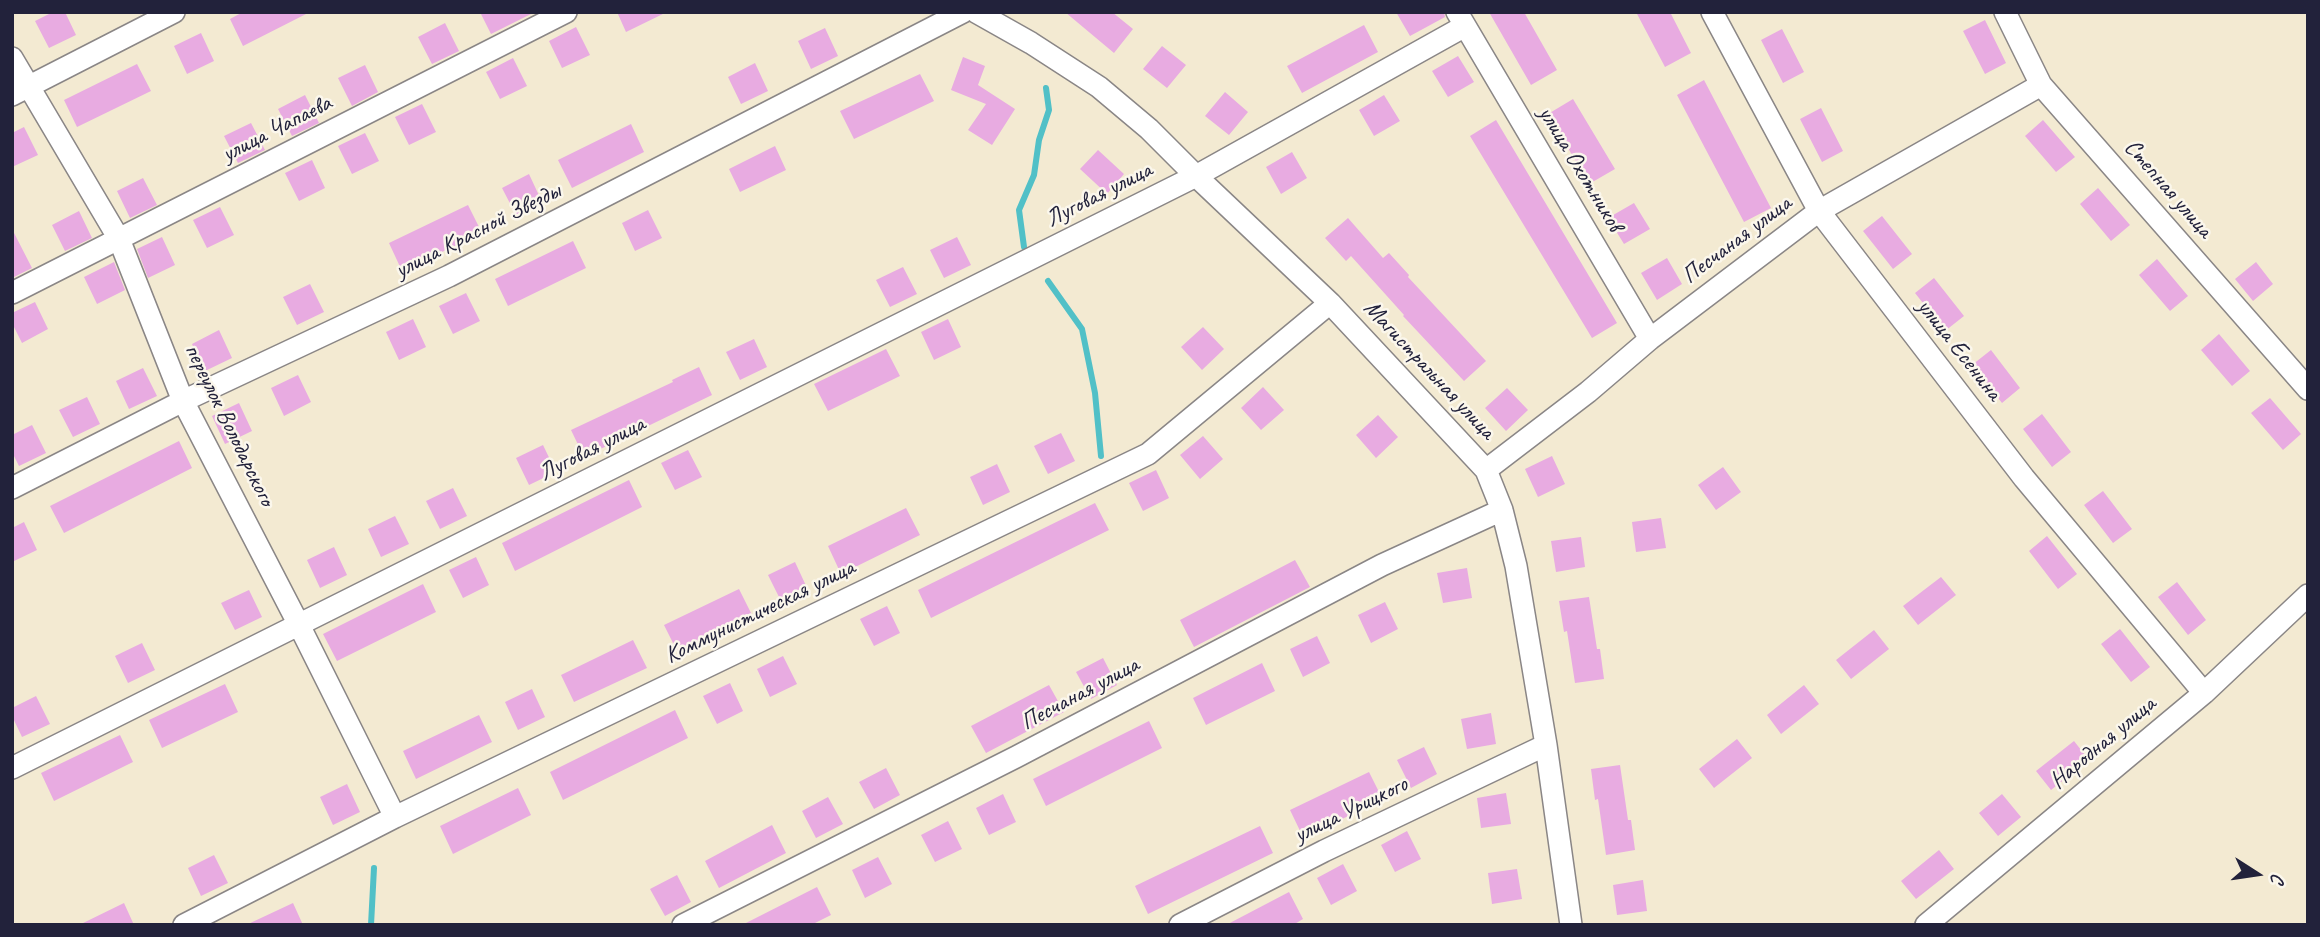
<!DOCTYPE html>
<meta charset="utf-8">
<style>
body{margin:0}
#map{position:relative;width:2320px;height:937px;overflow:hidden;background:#f3ead2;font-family:Caveat,sans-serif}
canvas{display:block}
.frame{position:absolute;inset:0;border:14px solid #22223b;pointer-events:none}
.north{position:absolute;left:2222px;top:839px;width:70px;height:70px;-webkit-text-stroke:5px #fbf7ec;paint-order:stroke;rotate:102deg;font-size:19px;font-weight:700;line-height:28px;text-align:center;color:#22223b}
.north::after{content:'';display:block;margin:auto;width:24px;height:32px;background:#22223b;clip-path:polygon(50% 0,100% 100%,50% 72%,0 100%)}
</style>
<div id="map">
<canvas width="2320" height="937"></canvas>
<div class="frame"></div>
<div class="north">С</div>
</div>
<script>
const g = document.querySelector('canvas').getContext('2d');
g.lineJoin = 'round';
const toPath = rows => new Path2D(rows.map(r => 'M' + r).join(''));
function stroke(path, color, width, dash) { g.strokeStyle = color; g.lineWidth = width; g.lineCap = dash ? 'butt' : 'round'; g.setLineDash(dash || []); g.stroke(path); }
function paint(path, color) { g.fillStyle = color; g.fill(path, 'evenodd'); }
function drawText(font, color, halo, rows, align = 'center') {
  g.font = font + ' Caveat,sans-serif'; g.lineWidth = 5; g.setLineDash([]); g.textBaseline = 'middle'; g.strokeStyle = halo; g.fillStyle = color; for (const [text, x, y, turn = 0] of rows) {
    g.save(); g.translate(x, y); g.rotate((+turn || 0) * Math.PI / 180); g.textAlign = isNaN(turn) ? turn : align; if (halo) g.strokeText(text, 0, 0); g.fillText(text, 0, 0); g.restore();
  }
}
const stream = toPath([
 [1024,247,1019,210,1034,175,1039,140,1049,110,1046,88],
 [1048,281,1082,329,1095,393,1101,456],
 [371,925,374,868]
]);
const building = toPath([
 [53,12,65,12,76,35,49,48,35,21],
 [243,12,310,12,243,46,230,19],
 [480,12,535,12,491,34],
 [617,12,667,12,626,32],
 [1065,12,1112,12,1133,29,1114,53],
 [1396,12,1444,12,1445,17,1410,36],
 [1489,12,1524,12,1557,70,1531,85],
 [1636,12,1670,12,1691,53,1665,67],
 [1985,20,2006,63,1985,74,1963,31],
 [445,23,459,51,432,64,418,37],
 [1364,25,1378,52,1302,93,1287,66],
 [576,27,590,55,562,68,549,41],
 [825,28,838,56,811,69,798,41],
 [1782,29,1804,72,1783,83,1761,40],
 [201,33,214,61,187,74,174,46],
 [1162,46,1186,65,1167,88,1143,69],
 [1458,56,1474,82,1448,97,1432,71],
 [963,57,985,66,978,85,1015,109,992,145,968,130,986,104,951,90],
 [513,58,527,86,500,99,486,72],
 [755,63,768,91,741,104,728,77],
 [137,64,151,91,77,127,64,100],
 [365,65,378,92,352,106,338,78],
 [920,74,934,101,854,139,840,111],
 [1704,80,1771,208,1744,222,1677,95],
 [1225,92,1248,112,1229,135,1205,116],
 [305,95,319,123,292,136,278,109],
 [1384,95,1400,121,1374,136,1359,110],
 [1573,99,1615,169,1589,184,1548,114],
 [422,104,436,132,409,145,395,117],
 [1821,108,1843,151,1822,162,1800,119],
 [1496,120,1617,323,1592,338,1470,136],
 [2043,120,2075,157,2056,172,2025,136],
 [251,123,265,150,238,163,224,136],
 [631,124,644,152,572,188,558,160],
 [24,127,38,155,12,167,12,133],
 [365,133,379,161,352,174,338,146],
 [775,146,786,170,740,192,729,169],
 [1098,150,1124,174,1107,194,1080,169],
 [1292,152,1307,178,1281,194,1266,167],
 [312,160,325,188,299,201,285,173],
 [529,174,542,202,516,215,502,188],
 [143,178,157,205,130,218,117,191],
 [2098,188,2130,225,2111,241,2080,204],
 [1634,203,1650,229,1624,244,1608,218],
 [468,205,482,233,402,271,389,243],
 [220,207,234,235,207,248,193,220],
 [648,210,662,238,635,251,622,223],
 [79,211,92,238,65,251,52,225],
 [1882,216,1912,254,1893,269,1863,231],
 [1348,218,1383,258,1389,253,1409,275,1408,277,1486,361,1464,381,1403,316,1404,315,1351,256,1346,261,1325,238],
 [12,229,32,268,12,278],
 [162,237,175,265,148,278,137,249],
 [957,237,971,265,944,278,930,250],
 [573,241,586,268,508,306,495,279],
 [1667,258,1682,284,1657,300,1641,273],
 [2157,259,2188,296,2170,311,2139,275],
 [114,262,125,290,97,304,84,277],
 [2256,262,2273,284,2253,301,2235,279],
 [903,267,917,294,890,307,876,280],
 [1934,278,1964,316,1945,331,1915,293],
 [310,284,324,312,297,325,283,297],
 [466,293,480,321,453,334,439,306],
 [35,302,48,329,22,343,12,323,12,313],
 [413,319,426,347,399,360,386,332],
 [948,319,961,347,934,360,921,332],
 [1203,327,1224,349,1202,370,1181,347],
 [219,330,232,358,205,371,192,344],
 [2219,334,2250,371,2232,386,2201,350],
 [754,339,767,367,740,380,726,352],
 [886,349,900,376,828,411,814,384],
 [1991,350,2020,388,2002,403,1972,365],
 [699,367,712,395,584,457,571,430,673,382,672,380],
 [143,368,157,396,129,409,116,381],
 [298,375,311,402,284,416,271,388],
 [1263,387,1284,410,1261,430,1241,408],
 [1507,388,1528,410,1506,431,1485,408],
 [87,397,100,424,73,437,59,410],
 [2270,398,2301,434,2283,450,2251,413],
 [239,403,252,431,225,444,212,416],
 [2042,414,2071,452,2052,467,2023,429],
 [1378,415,1398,437,1376,458,1356,435],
 [32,425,46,453,19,466,12,452,12,435],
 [1061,433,1075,461,1048,474,1034,446],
 [1203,436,1223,459,1200,479,1180,455],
 [179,441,192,468,64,533,50,506],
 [543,445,556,472,529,485,516,458],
 [688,450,702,477,675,490,661,463],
 [1552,456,1565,484,1538,497,1525,469],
 [997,464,1010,492,983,505,970,477],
 [1723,467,1741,492,1716,510,1698,485],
 [1156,470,1169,498,1143,511,1129,483],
 [629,480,642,507,515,571,502,543],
 [453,488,467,516,440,529,426,501],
 [2103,491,2132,529,2113,543,2084,505],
 [1095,503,1109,530,931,618,918,590],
 [906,508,920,535,841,574,828,546],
 [395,516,409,544,381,557,368,529],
 [1661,518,1666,548,1636,552,1632,522],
 [24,522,37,550,12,562,12,528],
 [2047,536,2077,574,2058,589,2029,551],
 [1581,537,1585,567,1556,572,1551,541],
 [334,547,347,575,320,588,307,560],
 [476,557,489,585,463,598,449,570],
 [1295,560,1310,587,1194,647,1180,620],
 [795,562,808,590,782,603,768,575],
 [1467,568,1472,598,1443,603,1437,573],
 [1941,577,1956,595,1918,625,1903,606],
 [2177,582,2206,620,2188,635,2158,597],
 [423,584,436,612,337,661,323,634],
 [739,589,753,617,678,653,664,625],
 [249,590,262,617,235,630,221,603],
 [1589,597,1597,649,1600,649,1604,679,1575,683,1567,631,1564,632,1559,601],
 [1385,602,1398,629,1371,643,1358,615],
 [887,606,900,633,874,646,860,619],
 [2120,629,2150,667,2131,682,2101,644],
 [1874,630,1889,649,1851,679,1836,660],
 [1317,636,1330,663,1303,677,1290,649],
 [633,640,647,668,574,702,561,675],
 [142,643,155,670,128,683,115,656],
 [783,656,797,684,770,697,757,669],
 [1103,658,1117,685,1091,699,1076,672],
 [1262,663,1275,691,1206,725,1193,698],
 [730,683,743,711,717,724,703,696],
 [225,684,238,712,162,748,149,720],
 [1049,685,1064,712,986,753,971,726],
 [1804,685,1819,704,1781,734,1767,715],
 [532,689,545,717,518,730,505,702],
 [36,696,50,724,22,737,12,716,12,708],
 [675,710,688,738,563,800,550,772],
 [1491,713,1496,744,1467,749,1461,719],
 [479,715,492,742,416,779,403,751],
 [1149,721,1162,748,1046,806,1033,779],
 [120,735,133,762,54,801,41,773],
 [1737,739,1752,758,1714,788,1699,769],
 [2074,741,2089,760,2051,790,2036,771],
 [1424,747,1437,774,1411,788,1397,760],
 [1620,765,1628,820,1631,820,1635,850,1606,855,1598,799,1595,800,1591,769],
 [886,768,900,795,874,809,859,782],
 [1369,772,1383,800,1303,837,1290,810],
 [347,784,360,812,333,825,320,797],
 [518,788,531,815,453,854,440,826],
 [1506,793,1511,824,1481,828,1477,798],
 [1003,794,1016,822,989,835,976,808],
 [2002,794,2021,817,1998,836,1979,813],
 [828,797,843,824,816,838,802,811],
 [948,821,962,849,935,862,921,835],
 [772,825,786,853,719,888,705,861],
 [1260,826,1273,853,1148,914,1135,886],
 [1407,831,1421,859,1395,872,1381,845],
 [1939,850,1954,869,1916,899,1901,881],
 [214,855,228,883,201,896,188,868],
 [878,857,892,884,865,898,852,870],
 [1343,864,1357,891,1331,905,1317,878],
 [1517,869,1522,899,1492,904,1488,873],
 [677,875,691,902,665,916,650,889],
 [1643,880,1647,911,1617,915,1613,885],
 [817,887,831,915,811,925,742,925],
 [1289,892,1303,919,1293,925,1226,925],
 [124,903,134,925,79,925],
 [293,903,303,925,246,925]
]);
const minor = toPath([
 [976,12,1031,43,1099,87,1149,129,1196,176,1330,303,1486,470,1502,510,1516,566,1546,745,1571,925],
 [1457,12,1650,339],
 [1712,12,1819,211,2024,478,2204,693],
 [2005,12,2041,85,2308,389],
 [12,58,119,239,183,401,299,625,395,817],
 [12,95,174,12],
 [12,293,566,12],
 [1486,470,1588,392,1650,339,1819,211,2041,85],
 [12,488,183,401,449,276,963,12],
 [12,768,1196,176,1465,26],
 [184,925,395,817,1148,454,1330,303],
 [683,925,1016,757,1382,565,1502,510],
 [1180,925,1324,851,1546,745],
 [1926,925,2204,693,2308,595]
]);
const streetNames = [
 ["улица Чапаева",277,129,-27],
 ["улица Охотников",1580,169,59],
 ["Степная улица",2168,189,49],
 ["Луговая улица",1099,195,-27],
 ["улица Красной Звезды",478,231,-27],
 ["Песчаная улица",1737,240,-37],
 ["улица Есенина",1959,350,52],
 ["Магистральная улица",1429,370,47],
 ["переулок Володарского",229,425,64],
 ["Луговая улица",592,449,-27],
 ["Коммунистическая улица",760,612,-26],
 ["Песчаная улица",1080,694,-28],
 ["Народная улица",2103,743,-40],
 ["улица Урицкого",1351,810,-26]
];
stroke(stream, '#51c0c7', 6);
paint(building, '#e8abe1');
stroke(minor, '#8a8686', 24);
stroke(minor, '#fff', 21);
drawText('24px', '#22223b', '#fbf7ec', streetNames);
</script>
